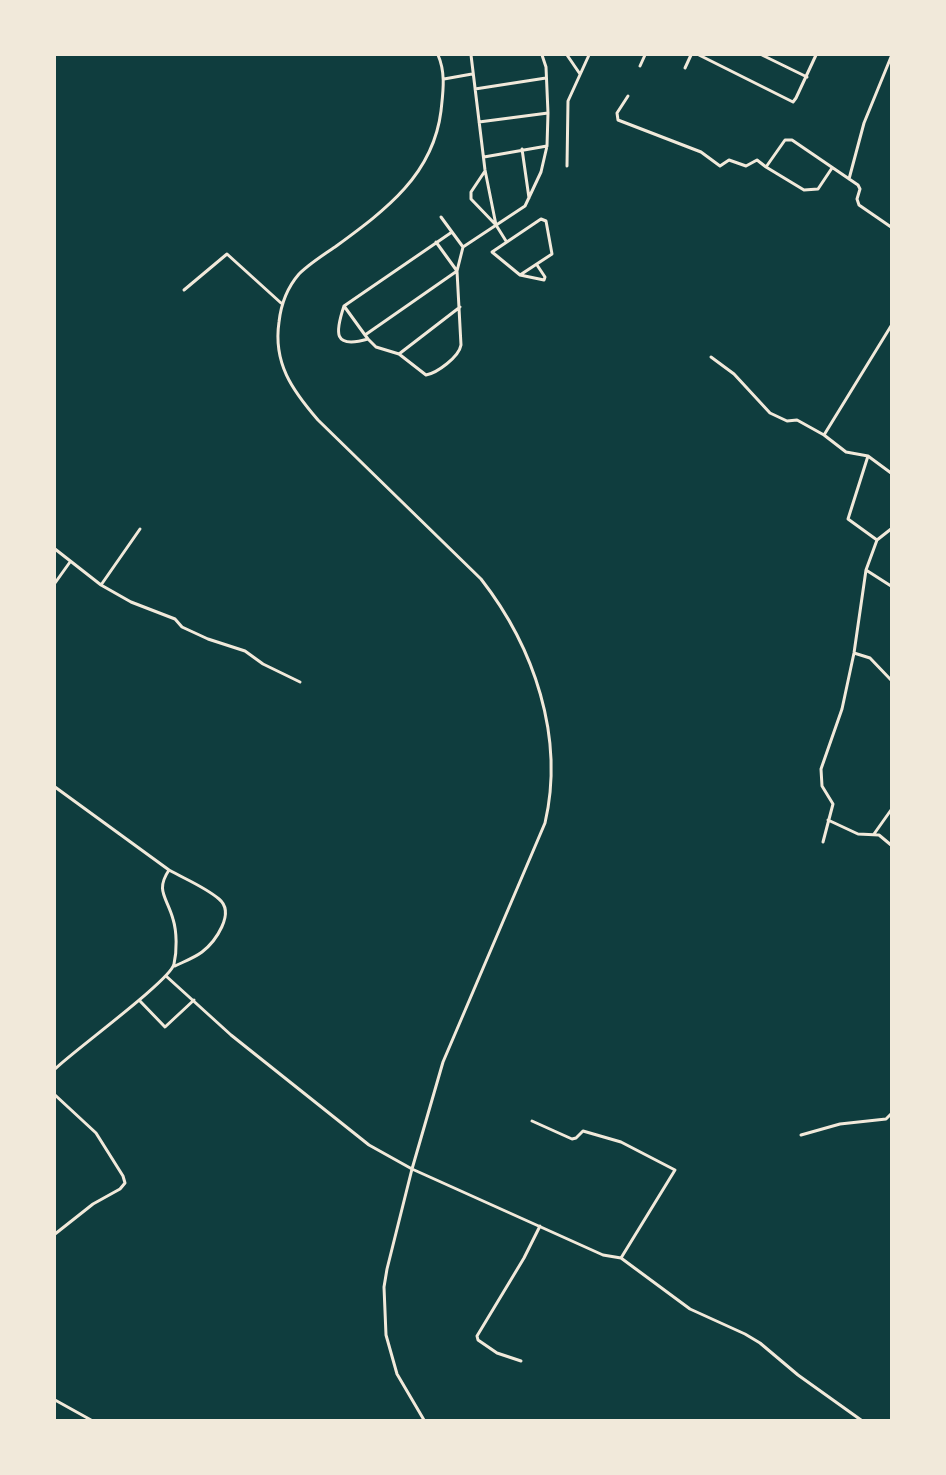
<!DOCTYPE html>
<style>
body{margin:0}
#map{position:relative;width:946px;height:1475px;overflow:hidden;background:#0f3d3e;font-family:Barlow,sans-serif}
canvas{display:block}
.frame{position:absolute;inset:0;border:56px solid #f1e9da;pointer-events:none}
</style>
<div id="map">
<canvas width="946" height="1475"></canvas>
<div class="frame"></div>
</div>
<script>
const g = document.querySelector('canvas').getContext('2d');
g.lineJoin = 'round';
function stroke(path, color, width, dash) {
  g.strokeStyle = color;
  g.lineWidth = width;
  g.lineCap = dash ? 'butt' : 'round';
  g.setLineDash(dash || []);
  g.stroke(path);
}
stroke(new Path2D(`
 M471,55L485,170L496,225
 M567,55L580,74
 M699,55L793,102L796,98L816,55
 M762,55L807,77
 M640,66L645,55
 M685,68L691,55
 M444,79L472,74
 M475,89L546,78
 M628,96L617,113L618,120L701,152L720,166L729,160L746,166L757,160L766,167L785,140H792L858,185L860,189L857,199L859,205L891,227
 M479,122L548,113
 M522,149L529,198
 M484,157L547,146
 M567,166L568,101L589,55
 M766,167L804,190L818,189L832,168
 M485,171L471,192V199L496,225L506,241
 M849,179L864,123L891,57
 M441,217L463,247
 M452,232L344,306C335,333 333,349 368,339L376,347L399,354L426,375C437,373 459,357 461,345L457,271L463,247L525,206L541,172L547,146L548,113L546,67L542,55
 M520,275L552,254L546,221L541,219L492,252L520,275L544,280L545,277L537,265
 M184,290L227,254L281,303
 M344,306L365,335
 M368,339L365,335L457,271L436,242
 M399,354L460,307
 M711,357L734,374L770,413L787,421L797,420L824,435L846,452L868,456L891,473
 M824,435L891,326
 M868,456L848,519L877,540
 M55,549L101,585L131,602L175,619L182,627L208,639L245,651L263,664L300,682
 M866,570L891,586
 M55,583L70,562
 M101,585L140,529
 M854,653L870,658L891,680
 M55,787L169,870C155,891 167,897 173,919C177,932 177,951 174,964C171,980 73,1051 55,1069
 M828,820L858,834L879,835L891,845
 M874,834L891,810
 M823,842L833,804L822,786L821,769L842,709L854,653L866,570L877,540L891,529
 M169,870C185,879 205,887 219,899C236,913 215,942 202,952C194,958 183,962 175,966
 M166,976L231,1035L369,1145L412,1169L603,1255L621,1258L690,1309L745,1334L760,1343L798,1375L861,1420
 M139,1000L165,1027L194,1000
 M55,1095L96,1133L123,1176L125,1183L120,1189L93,1204L55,1234
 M532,1121L572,1139L576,1138L583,1131L621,1142L675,1170L621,1258
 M801,1135L840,1124L886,1119L891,1114
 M521,1361L497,1353L478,1340L477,1336L524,1258L540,1226
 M55,1400L91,1420
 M424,1420L397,1374L386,1335L384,1287L387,1269L412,1169L443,1062L545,823C565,737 534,647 481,579L318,420C292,390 273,363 279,322C281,304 286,289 299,274C309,264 323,255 335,247C384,211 433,176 441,111C443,92 446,73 438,55`), '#f1e9da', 3);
</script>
